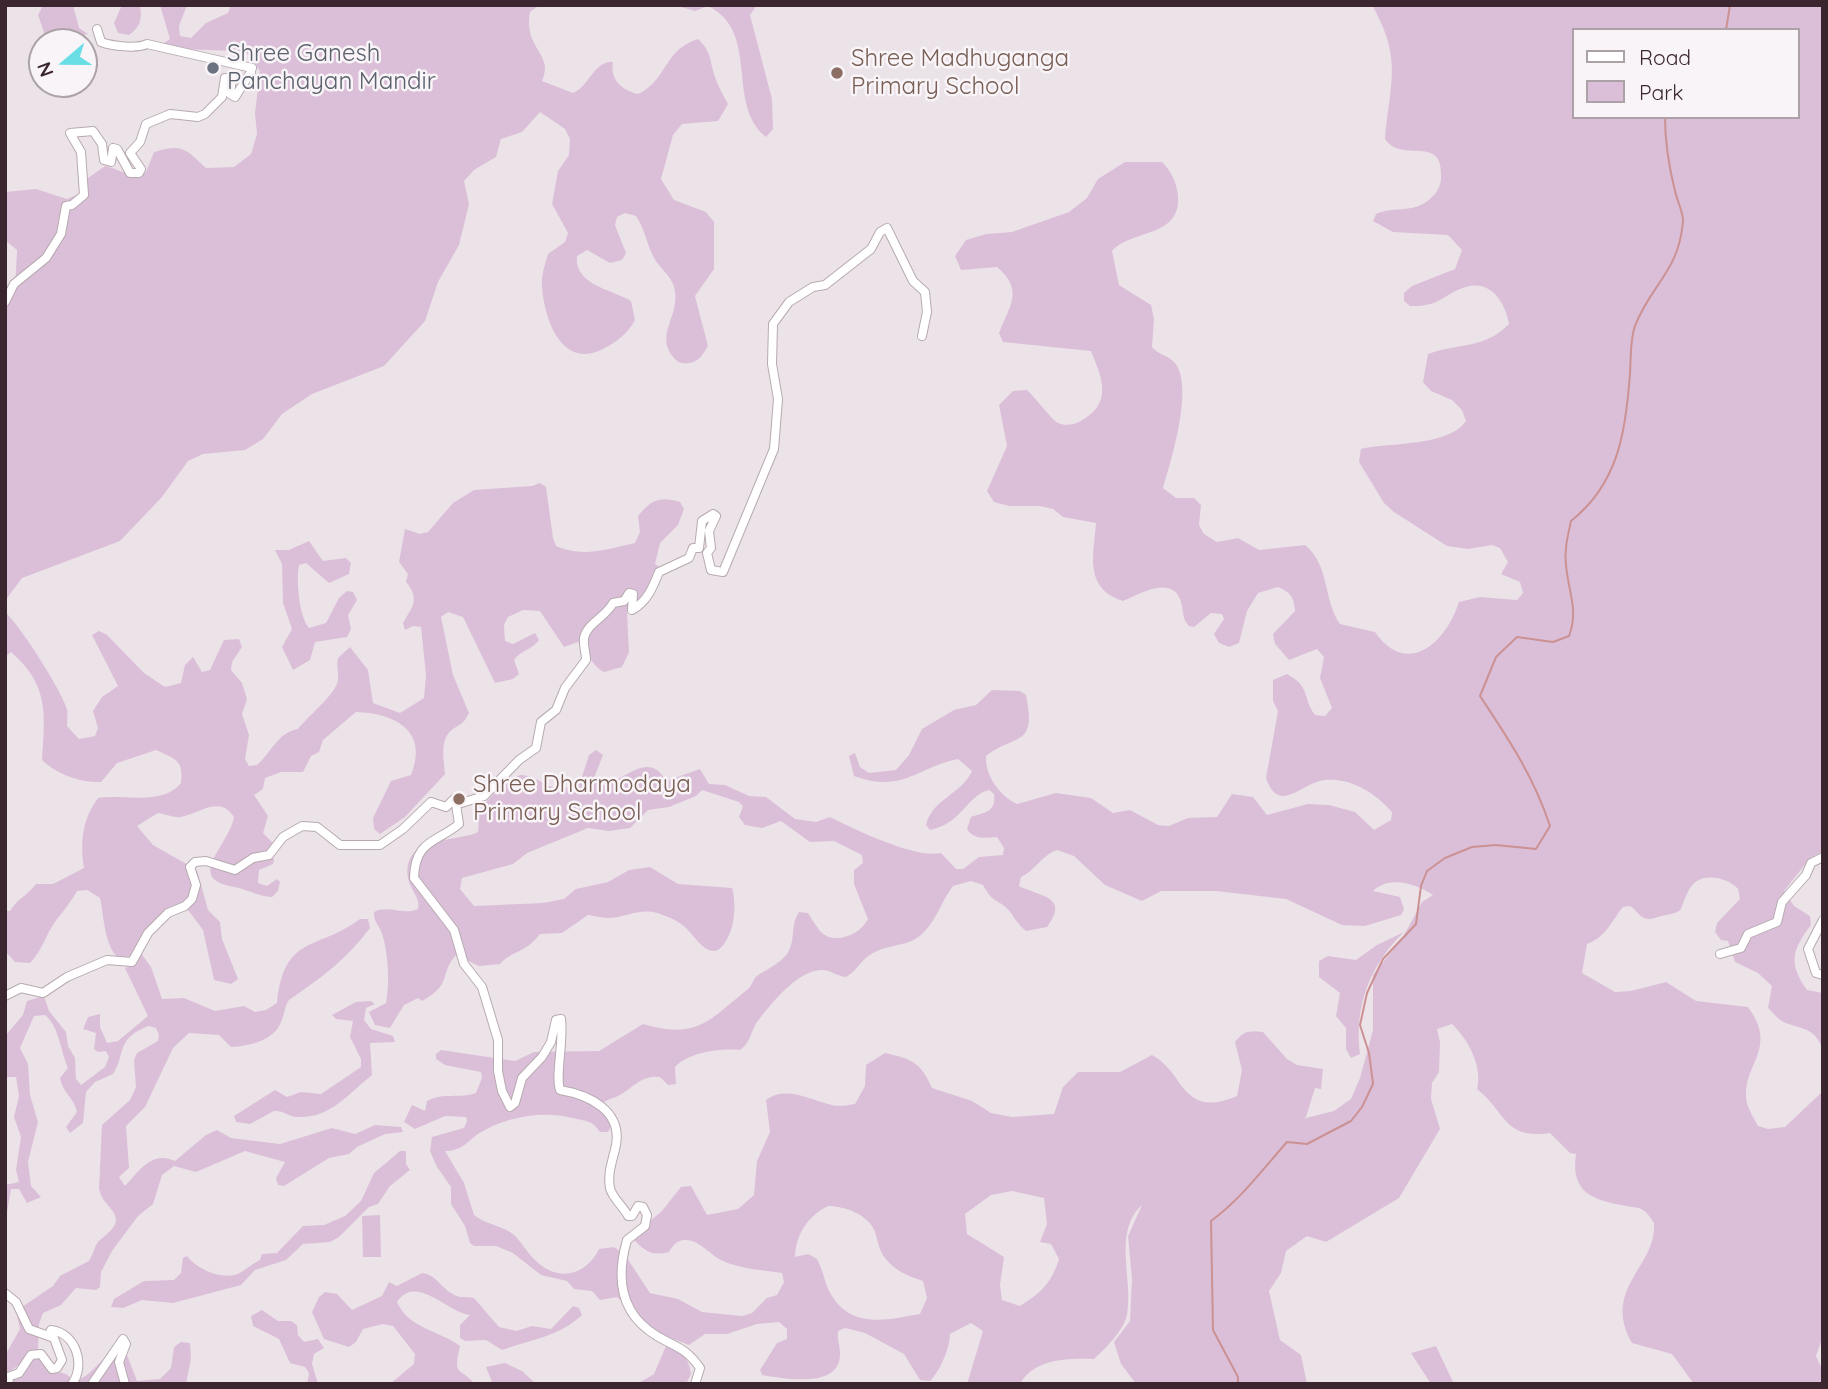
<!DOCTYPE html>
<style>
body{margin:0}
#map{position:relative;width:1828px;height:1389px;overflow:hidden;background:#ece3e9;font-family:Quicksand,sans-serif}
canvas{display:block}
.frame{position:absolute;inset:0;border:7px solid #3b252f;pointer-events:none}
.legend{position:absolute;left:1572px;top:28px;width:228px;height:91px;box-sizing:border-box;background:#f8f4f7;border:2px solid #aca1a7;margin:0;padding:9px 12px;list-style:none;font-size:21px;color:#3b252f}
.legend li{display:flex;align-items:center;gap:14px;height:35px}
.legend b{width:35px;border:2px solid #aca1a7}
.north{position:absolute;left:28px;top:28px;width:70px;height:70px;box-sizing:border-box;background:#f8f4f7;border:2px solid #aca1a7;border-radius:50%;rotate:250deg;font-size:19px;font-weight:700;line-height:28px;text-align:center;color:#3b252f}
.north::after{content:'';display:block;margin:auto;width:24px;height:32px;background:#69dee5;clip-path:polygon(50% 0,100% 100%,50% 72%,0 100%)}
</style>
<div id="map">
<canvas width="1828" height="1389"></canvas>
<div class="frame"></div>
<ul class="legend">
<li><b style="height:9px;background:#fff"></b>Road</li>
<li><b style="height:19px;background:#dbbfd8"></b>Park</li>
</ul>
<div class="north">N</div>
</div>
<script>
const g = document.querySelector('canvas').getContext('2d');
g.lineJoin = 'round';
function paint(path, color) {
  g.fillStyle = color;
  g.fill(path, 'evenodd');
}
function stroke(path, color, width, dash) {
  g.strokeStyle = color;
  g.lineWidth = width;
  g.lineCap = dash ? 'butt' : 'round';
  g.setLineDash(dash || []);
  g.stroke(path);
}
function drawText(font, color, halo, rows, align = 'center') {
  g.font = font + ' Quicksand,sans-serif';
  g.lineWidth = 5;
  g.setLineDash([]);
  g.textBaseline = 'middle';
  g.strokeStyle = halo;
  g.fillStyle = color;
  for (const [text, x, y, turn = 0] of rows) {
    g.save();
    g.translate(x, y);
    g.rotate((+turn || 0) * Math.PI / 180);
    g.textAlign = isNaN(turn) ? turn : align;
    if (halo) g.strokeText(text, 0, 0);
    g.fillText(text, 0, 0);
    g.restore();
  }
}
paint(new Path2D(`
 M43,5H73L79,28L88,34L47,41L38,15Z
 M122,5H140C142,20 141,26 129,35L118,33L114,23Z
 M160,5H187L179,26L180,36L191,38L206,23L228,13L231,5H540L530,12C523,49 555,54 542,81L573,93C590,86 593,61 613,62C610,79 621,90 638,94C668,80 663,50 698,39C711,50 710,62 715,77C718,86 723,95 728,104L718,121L682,124L673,135L661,179L674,200L706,212L714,222V269L695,296L708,346C703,354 699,362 689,363C683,364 678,363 674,358C653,335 682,315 674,287C671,275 658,267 653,256C646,242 645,229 636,216L625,213L617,217L615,225L626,253L622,260L610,263L587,250L577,256C574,285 611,289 631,301L635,320C628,333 617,342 603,349C562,370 544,320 542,286C541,276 545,264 548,254L565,242L568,233L552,204L558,171L569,155L570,139L565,129L540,112L522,132L501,139L496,157L474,170L464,181L469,204L459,245L438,282L425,321L384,366L312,394L282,414L263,439L245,450L203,454L188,461L162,497L120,541L22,578L5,601V311L15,291L17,250L5,240V192L36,189L67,199L86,191L88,178L105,166C118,169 128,176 140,177L146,172L154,152C182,143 186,149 206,168L234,167L251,154L257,134L255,113L260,71L248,54C219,47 191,53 161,45L170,39Z
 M674,5H757L750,15L772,99L773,129L766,137C725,104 761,32 708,6L695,11Z
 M1372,5H1823V851L1811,857L1784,891L1794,906L1810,916L1811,925C1792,950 1788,963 1807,990L1823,993V1049C1814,1028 1805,1030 1786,1023C1779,1021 1774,1013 1768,1008L1772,986L1758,973L1735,962L1728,941L1721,940L1715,932L1717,923L1740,899L1738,889C1728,877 1700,871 1690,888C1676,914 1689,910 1658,917C1653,919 1647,920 1642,917C1638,914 1635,909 1630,906L1623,907C1611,922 1606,937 1587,944L1582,973L1615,992L1631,991L1666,982L1696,1001L1748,1007C1781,1051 1737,1067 1748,1106C1750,1112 1754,1119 1758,1126L1768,1129L1785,1127L1823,1091V1336L1816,1356L1823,1371V1384H1694L1672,1354L1632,1343C1601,1288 1657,1267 1654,1223C1651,1219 1647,1212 1643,1210C1639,1207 1631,1207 1626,1206C1593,1200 1570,1193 1576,1154L1570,1153L1550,1133C1504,1140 1506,1112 1477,1089C1483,1067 1468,1039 1452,1024L1437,1029L1440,1042L1439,1072L1432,1083L1431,1099L1440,1129L1399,1198L1326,1242L1307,1236L1286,1251L1281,1273L1269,1291L1280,1340L1301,1355L1307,1384H1136L1121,1364L1114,1342L1130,1321L1132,1279L1128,1236L1142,1205C1112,1232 1134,1280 1127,1315C1124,1330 1105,1349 1094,1359C1070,1358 1034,1358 1020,1384H967L983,1331L971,1323L950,1334C950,1348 940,1371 930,1381L920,1380L904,1354L865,1333L845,1328L838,1331C837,1339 840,1346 840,1353C841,1389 786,1379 762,1375L760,1370L777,1343L787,1339V1329L779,1322L757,1324L727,1334H705L689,1345L657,1333L617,1297L600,1300L592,1291L574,1289L567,1281L541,1275L513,1253L496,1246H474L470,1243L465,1226L451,1204V1187L437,1167L430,1151L432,1137L464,1128L467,1121L466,1117L445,1116L415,1129L404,1122L412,1105L425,1111L427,1101C444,1092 458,1099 476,1093L482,1078L481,1072L445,1065L436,1059V1054L441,1050L515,1061L534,1052L599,1051L643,1024C698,1040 709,1020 748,989C753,985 752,980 757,976C768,968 785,962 790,948C795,936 791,923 799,912L808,913C812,919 817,928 822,933C836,945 861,934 868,919L854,884V870L863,863L862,855L834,841L810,842L781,821L762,828L745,825L739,817L743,806L739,802L702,790L696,796L669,807L648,810L630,828L609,831L588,828L527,853L513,864L462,878L460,889L474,906L543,903L564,899L576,889L608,882L629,870L650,867L678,884L732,888C736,901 735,923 729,935C714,969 698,940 686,928C679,921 667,916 657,913C639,908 627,917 610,918C603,918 595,916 588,915L562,933L540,934C526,953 511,951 500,964L479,966L456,955C439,974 453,984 422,1001L418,998L404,1005L390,1028L375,1025L369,1012L386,1003C390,985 388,954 383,937C381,926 373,923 374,912C388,904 403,916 418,909C421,898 410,890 408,878C402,834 456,843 478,832C479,826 478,815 480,810C484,802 513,774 522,775C546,778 548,797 580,783L589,755L596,750L603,755L594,778L602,786C624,781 649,749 666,781L700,769L709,784L725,785L749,796L766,797L795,819L816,822L830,817C854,829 915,859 941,853L956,869H963L979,857L1003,855L1004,848L997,837C985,838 974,840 967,829L971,817C986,812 996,812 994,794L989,790C967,795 963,823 930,830L926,825C932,799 962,794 972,771L958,759C917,767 903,794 854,776L849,756L855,753L860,767L869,773L896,770L909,755L922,729L954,710L976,705L992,690L1020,691L1026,695C1037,748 1016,733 986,756C985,776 1000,796 1017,804L1056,793L1091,798L1113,813L1130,810L1158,825L1169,826L1188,818L1217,817L1232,794L1253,797L1267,815L1308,804L1329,805L1355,812L1374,830L1391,820L1392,812C1376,793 1350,777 1325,780C1302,782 1279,816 1266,778L1278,711L1273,701V680L1287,674C1311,687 1302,697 1315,715L1325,716L1332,708L1320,678L1324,657L1317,649L1289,660L1275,644L1273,634L1295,611C1294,597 1290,592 1278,587L1258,593L1247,611L1239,643L1229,647L1219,643L1214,634L1224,619L1222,614L1211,613L1194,627L1189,626C1181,618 1184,609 1180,599C1170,575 1138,595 1123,601C1083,588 1094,554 1096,523L1063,517L1053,509L1040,506H1009L994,502L987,491L1007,446L999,405L1013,391L1027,390C1035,397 1050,418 1058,423C1064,426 1073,425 1079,422C1113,404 1103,380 1091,351L1003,342L999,333C1010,305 1024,290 997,267L961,270L955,256L966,240L986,234L1012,232L1069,212L1087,198L1098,179L1125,162H1162C1171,171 1177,183 1178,196C1181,238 1132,229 1112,251L1119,285L1151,305L1154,319L1152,347C1159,355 1167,355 1174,362C1195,384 1171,461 1163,488L1176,498H1194L1201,505L1199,525L1204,534L1217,542L1238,538L1259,550L1305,545C1330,565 1323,600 1340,624L1375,632C1407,678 1446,643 1459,602L1480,597L1517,600L1523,593L1520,582L1501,574L1508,562L1500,548L1492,545L1468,549L1447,546L1394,512L1384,503L1359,462L1361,449C1389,442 1448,447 1466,421L1462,410L1452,400L1431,391L1423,382L1428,354C1461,342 1483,350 1509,324C1506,304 1491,279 1466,287C1442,294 1442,307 1410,306L1404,301V293L1412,286L1455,269L1462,250L1448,235L1393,232L1373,221L1376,214C1390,207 1408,212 1423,204C1433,198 1440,190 1441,179C1444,132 1402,165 1385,139C1390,82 1403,60 1372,5ZM1574,30H1798V117H1574ZM1057,850L1074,856L1105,885L1142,901L1161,891H1216L1286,899L1342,925L1365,926L1401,915L1404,909L1400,897L1373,891C1390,875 1416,884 1433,895L1422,902L1403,937L1373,975V1030L1360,1078L1351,1099L1334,1111L1302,1119L1306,1117L1315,1088L1321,1089L1323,1069L1297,1065L1287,1059L1263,1032C1250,1030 1243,1031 1235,1042L1242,1070L1237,1096C1181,1120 1185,1072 1152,1055L1120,1072H1078L1063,1087L1054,1114L1012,1117L991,1113L972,1101L932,1088C921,1062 911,1059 885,1053L866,1065L865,1086L855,1104C848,1105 839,1107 832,1105C810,1100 786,1085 766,1100L770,1132L757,1161L754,1195L738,1209L707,1215L691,1186L681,1187L662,1211L631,1237C644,1250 650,1257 669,1252C673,1245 677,1240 685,1240C699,1239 711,1256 723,1261C740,1269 763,1270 782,1273L784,1282L777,1295L767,1298L752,1313L742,1316L702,1312L678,1299L650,1293L625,1255L614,1247L599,1249C586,1276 558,1282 536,1261C527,1253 522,1242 514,1235C502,1225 486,1225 474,1215L464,1183L445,1151C461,1151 466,1143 478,1134C505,1117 542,1110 572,1118C585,1121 592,1120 600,1132H608L612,1125L601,1105C606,1099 613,1099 620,1095C635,1086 642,1075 660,1077L668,1085L676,1084L675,1067C689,1052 721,1048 740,1050C751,1042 750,1033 757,1022C771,1004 796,972 820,970C830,969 836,976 846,977C857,971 860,961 870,955C887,943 910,948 924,932C937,919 942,900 953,886L971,881L983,885C991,899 991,897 1003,905C1012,911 1016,924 1026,931L1047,927C1071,896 1038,896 1019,886L1021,877C1036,870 1041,856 1057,850ZM1012,1191L1044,1198L1047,1224L1040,1242L1051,1244L1059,1259C1052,1282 1041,1293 1020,1306L1002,1300L1000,1285L1004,1257L967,1234L965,1214L991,1195ZM828,1206C845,1206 869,1215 875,1232C878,1241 879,1251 885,1258C895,1271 908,1276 923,1281L927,1298L920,1314C891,1319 855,1329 834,1299C825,1288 824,1271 817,1259L808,1254L795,1257C796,1234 808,1216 828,1206Z
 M540,483L546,487L553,538L556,546C584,558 607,549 635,543L640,532L638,516C651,500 660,496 680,502L684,509L678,525L660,543L655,564L661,568L645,595L627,612L629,652L622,667L604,672C590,665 590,652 578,642L564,647L540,611L523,610L508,617L504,625L505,641L513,644L535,633L539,640C532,650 521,650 514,660L519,674L513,679L495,683L463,617L448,612L441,617L453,675L469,713C464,723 462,723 453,729C439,739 444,759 445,774L405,817L380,834L374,829L373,818L391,781L411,775C429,732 396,713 356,712L323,740L319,752L311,756L303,772H281L265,778L263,789L254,795L268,816L263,833L272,842L271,852L274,860L273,864L259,870L258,883L267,886L277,879L280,882L278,891L272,897C258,896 248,890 235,887C183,879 229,846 234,817C220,795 200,813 181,817C174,818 166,814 158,813L137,826L153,845L197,870L208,910L220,922L222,939L238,979L231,984L214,980L203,930L182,902L165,910L132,955L120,959C104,948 104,915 100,898L87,890L77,891C71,902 65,909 57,919C46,933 43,950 30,963L15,962L7,953L5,911H10C17,899 28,895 36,884H53L84,868C80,842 82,820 98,798C122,794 163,806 181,783C184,760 175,759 156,750L117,763L101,782C81,783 56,774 42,760C45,713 49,685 11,652L5,657V612C20,625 62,691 67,709C68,714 67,721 67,726L79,739L95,736L98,728L93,711L102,697L118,686L92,635L99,631L107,635L144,673L165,687L181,683L185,665L193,657L202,672L210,670L224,640L239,639L242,647L232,662L231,670L242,683L247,699L242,714L249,735L245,759L249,766L257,765C271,753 278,732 298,729C307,717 337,693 338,680C339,673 336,666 338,658L350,647L368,670L373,703L400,713L424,698L426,675L421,627L413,626L405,630L403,623C413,606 420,599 406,582L408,574L399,562L405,529L420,534L428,532L453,503L474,490L532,486Z
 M309,541L323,561L346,558L351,563L349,574L329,583L306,563L299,565C296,580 299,616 309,628L326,623L339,598L347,591L353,592L357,600L348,615L351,629L347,637L315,642L310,660L293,670L282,647L292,629L283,603L282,564L275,550H289Z
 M360,919H368L370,928C348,958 320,979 289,1000C284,1007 285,1014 281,1022C274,1041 249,1046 231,1047L219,1035L189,1033L173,1048L145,1107L126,1126L129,1168L119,1177L125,1186C139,1171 152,1150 175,1161L206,1135L217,1130L231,1138L280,1144L332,1128L355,1134L375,1125L401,1127L403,1132L385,1134L357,1147L349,1154L329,1158L284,1186L278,1185L276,1178L285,1162L245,1151L196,1172L174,1166L162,1175L153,1204L138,1216L112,1251L101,1272L100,1287L96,1290L76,1288L61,1305L43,1313L39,1324L38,1350C24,1354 20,1370 5,1372L7,1352L20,1329L16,1311L53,1286L60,1276L89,1261C92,1256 94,1250 96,1245C102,1235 122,1228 114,1213C108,1204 102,1201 99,1189L102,1125L130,1100L136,1087L134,1060L137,1053L158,1041L159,1035L156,1028L149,1026C115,1038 126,1055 113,1074L95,1082L86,1092L83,1123L70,1133L66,1127L77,1112C75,1099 62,1092 60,1078L68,1068C60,1050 60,1028 45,1015L34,1016L20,1048L28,1064L30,1095L38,1122L28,1162L31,1186L41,1197L27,1203L19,1189H11L5,1224V1185L19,1182L16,1170L21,1137L14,1117L19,1096L16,1077H5V1036L23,1015L27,1001L44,996L49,1011L66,1032L68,1046L75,1058L76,1079L81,1085L105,1067L109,1057L106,1051L98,1052L94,1049L96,1033L83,1029L88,1017L100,1014V1027L107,1043L118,1041L148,1016L125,968L134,965L140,952L151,967L162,999L184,998L215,1011L244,1006L255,1012L266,1010L277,1003C284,934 317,951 360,919Z
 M1404,932C1370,965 1354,1006 1360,1054L1351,1058L1346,1049V1028L1336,1016L1340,993L1319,977V961L1328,956L1356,960L1377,945Z
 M371,1001L375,1004L366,1008L364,1020L371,1029L393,1036L395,1042L370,1043L372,1075C347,1095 330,1119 296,1117C288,1116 283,1110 274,1111L250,1124L236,1122L234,1116L275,1090L287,1097L301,1092L321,1094L361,1067V1059L350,1037L353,1021L336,1019L332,1015L356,1002Z
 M400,1151H406V1164L410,1170L390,1186L378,1204L369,1207L339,1237L330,1242L303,1244L286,1260L255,1270L241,1285L173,1303L142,1300L123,1308L111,1307L114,1299L144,1281L174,1280L181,1273L183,1258L187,1256C196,1268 217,1278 234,1275C243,1273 251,1264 260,1260L262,1254L277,1253L303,1226L324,1225L345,1216L361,1201L374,1173Z
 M380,1215L381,1257H363L362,1216Z
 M422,1273C436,1275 439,1285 451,1293C459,1299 464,1296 474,1298L499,1327L516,1331L532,1326L551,1329L573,1306L579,1308L582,1315C560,1336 530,1340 502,1350L486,1340L465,1341L460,1338V1325L470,1315C448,1313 416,1273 397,1302C408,1328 440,1331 460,1346C453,1377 459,1366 475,1384H390L414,1364L415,1354L393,1326L383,1324L363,1329L356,1342L349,1347L324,1339L312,1312L319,1297L325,1292L337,1294L352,1310L382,1296L389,1282L397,1286Z
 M262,1310L278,1321H291L297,1325L298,1335L304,1342L318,1339L324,1348L314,1354L312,1364L318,1384H307L309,1373L305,1367L290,1363L279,1339L253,1326L251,1316Z
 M181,1342L190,1343L191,1358L186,1384H15L13,1381L32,1358L40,1357L46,1369L66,1374L74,1380C96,1378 101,1346 127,1355L137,1381L160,1379L171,1368L174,1347Z
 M666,1346C681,1349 689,1358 691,1374L687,1382L637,1384L654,1374Z
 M1436,1346L1454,1384H1431L1411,1353Z
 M505,1363L522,1371L536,1384L492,1382L486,1367Z`), '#dbbfd8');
stroke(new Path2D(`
 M1726,30L1730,5
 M1238,1384V1377L1213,1330L1211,1221C1241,1199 1263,1169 1287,1142L1307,1144L1351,1121L1362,1107L1373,1084L1369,1053L1360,1025L1367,993L1383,959L1416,924L1421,886L1427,871L1445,858L1472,847L1496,845L1536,849L1550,826C1533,775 1509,740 1480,696L1496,657L1517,637L1553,642L1569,636C1579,610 1568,591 1566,565C1564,550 1568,535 1571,521C1619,483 1626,430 1630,373C1631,359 1630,340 1635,326C1651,284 1679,272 1683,221C1683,211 1677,201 1675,191C1669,167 1665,142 1665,117`), '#cb9193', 2);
const minor = new Path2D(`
 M97,29L101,42C112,46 137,49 147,44L252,68
 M5,302L14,284L46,258L61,234L66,206L72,205L84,195L81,152L70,133L93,131L102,144L104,160L111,162L113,148L117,149L130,173H139L141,169L130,153L140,142L146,124L170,114L198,117L205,114L222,97L225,78H232L230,94L235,97L251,72
 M458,804L484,796L519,760L536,748L541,722L556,710L565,688L586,660C586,653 583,645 584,638C587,623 606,617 613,603L624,601L629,593L633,594L632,610C647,602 653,587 659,572L689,558L693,548H699L702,521L713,514L716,516L709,531L711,548L707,553L711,570L723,572L774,449L778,399L772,364L773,324L789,302L813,287L825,285L871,249L880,232L887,228L913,281L925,292L927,312L922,336
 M1823,920L1808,949L1816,973L1823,975
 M1720,954L1741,948L1748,934L1777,922L1782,902L1806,875L1811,863L1823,857
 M5,996L21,988L43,993L67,977L107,960L132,962L148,933L168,913L185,906L192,899L196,885L190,867L195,862L206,861L235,870L253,858L269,855L283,837L302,826L317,827L340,845H380L403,829L431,802L446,807L455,798L459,824C436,843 415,840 414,878L454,930L464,964L482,987L498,1040V1071L502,1091L510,1107L515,1103L522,1078L542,1057L551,1042L556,1020L561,1019C564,1041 555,1076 560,1090C590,1095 622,1111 616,1145C613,1160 607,1173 610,1188C612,1198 624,1207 628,1216H632L638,1206L643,1207L647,1215L645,1226L627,1240C616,1278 620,1314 657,1336C677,1348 685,1347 700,1368L695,1384
 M5,1293L16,1302L29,1329L54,1338L62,1360L57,1368L52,1369L41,1354L31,1355L19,1373L8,1377L9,1384
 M49,1334L51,1330C76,1333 86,1365 72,1384
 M92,1384L123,1339L126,1344L119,1362L125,1384`);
stroke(minor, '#b7aab1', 10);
stroke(minor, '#fff', 8);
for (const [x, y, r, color] of [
 [213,68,7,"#6b7280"],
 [837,73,7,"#8d6e63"],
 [459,799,7,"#8d6e63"]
]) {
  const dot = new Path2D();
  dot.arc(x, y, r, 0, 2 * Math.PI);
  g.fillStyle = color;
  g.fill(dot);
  stroke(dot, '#f8f4f7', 2.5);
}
drawText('24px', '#5b616d', '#f8f4f7', [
 ["Shree Ganesh",227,54],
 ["Panchayan Mandir",227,82]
], 'left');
drawText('24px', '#785e54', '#f8f4f7', [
 ["Shree Madhuganga",851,59],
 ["Primary School",851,87],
 ["Shree Dharmodaya",473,785],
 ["Primary School",473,813]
], 'left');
</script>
